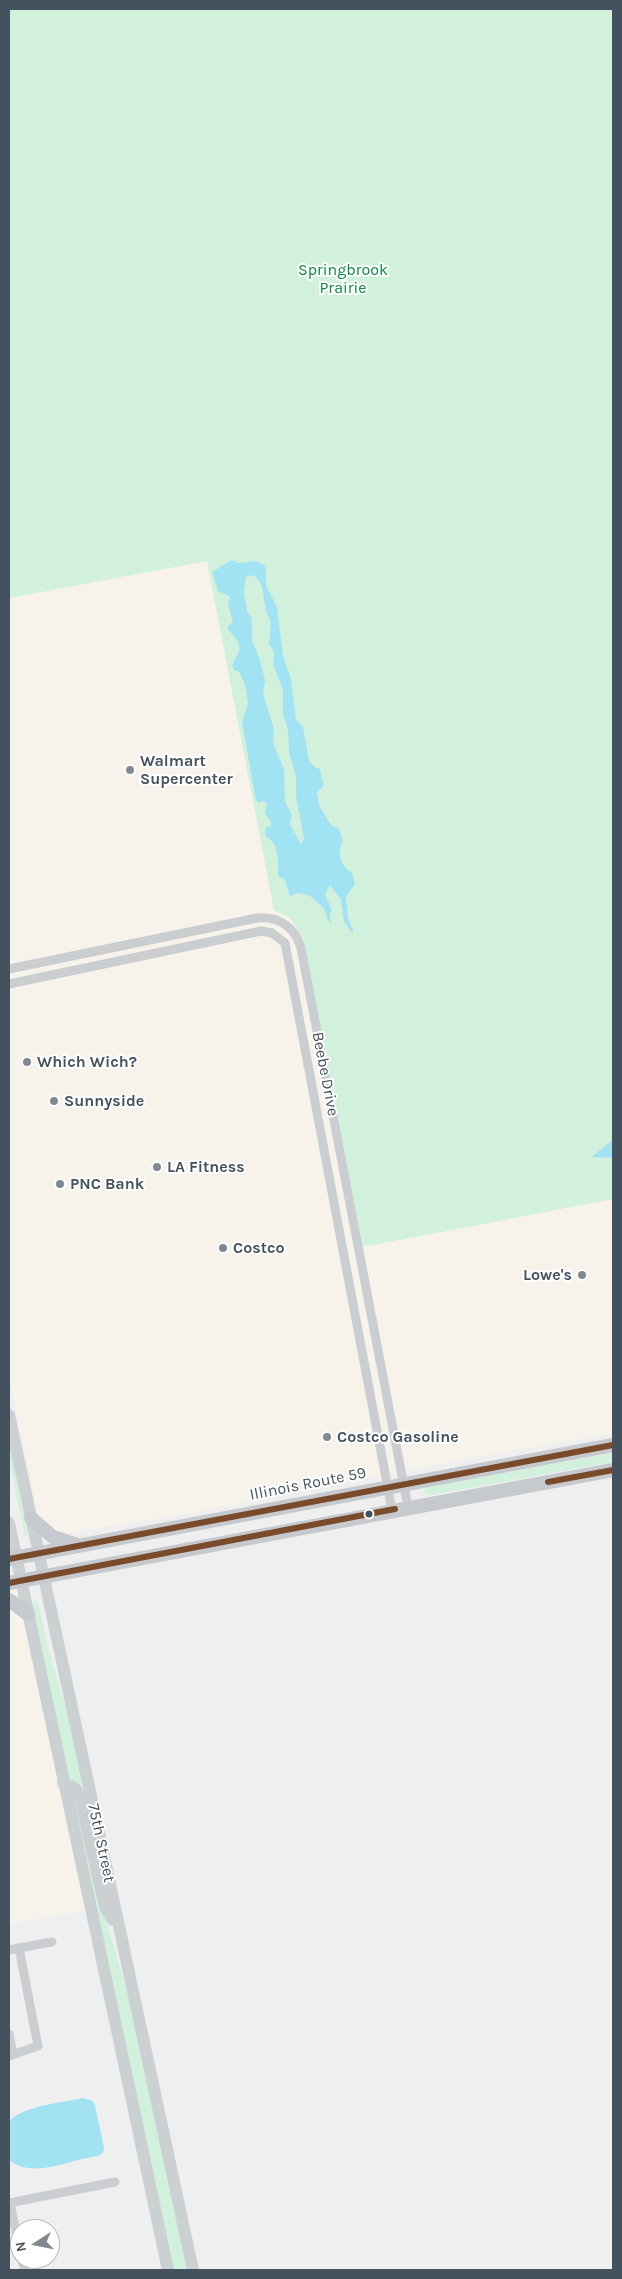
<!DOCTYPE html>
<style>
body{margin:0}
#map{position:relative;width:622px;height:2279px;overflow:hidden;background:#f0efef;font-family:Karla,sans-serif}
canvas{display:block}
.frame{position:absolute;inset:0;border:10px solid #44525e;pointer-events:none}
.north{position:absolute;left:10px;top:2219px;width:50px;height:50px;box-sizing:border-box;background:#fff;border:1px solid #b4babf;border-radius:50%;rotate:259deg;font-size:14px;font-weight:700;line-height:20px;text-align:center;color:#44525e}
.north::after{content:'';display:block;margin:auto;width:18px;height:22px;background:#808991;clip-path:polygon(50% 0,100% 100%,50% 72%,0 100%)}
</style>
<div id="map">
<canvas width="622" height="2279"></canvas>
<div class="frame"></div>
<div class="north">N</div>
</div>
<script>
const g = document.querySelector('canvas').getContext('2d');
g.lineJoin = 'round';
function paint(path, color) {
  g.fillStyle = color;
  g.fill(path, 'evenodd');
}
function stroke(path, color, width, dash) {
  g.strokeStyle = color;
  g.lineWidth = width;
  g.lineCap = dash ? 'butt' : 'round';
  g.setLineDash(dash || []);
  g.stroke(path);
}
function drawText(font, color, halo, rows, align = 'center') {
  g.font = font + ' Karla,sans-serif';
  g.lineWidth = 4;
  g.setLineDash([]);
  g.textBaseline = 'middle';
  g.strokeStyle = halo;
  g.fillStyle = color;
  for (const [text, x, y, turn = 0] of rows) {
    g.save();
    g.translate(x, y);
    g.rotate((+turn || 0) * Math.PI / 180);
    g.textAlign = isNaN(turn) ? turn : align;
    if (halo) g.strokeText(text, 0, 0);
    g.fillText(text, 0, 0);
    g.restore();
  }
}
paint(new Path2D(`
 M207,561L274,910L291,919L303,938L363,1247L613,1199V1433L407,1470L192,1513L87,1530L58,1532L40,1520L37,1511L9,1375V598Z
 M17,1589L85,1910L9,1924V1591Z`), '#f8f3ea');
paint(new Path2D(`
 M9,9H613V1199L363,1247L303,938L291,919L274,910L207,561L9,598Z
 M9,1442L27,1531V1536H25L9,1458Z
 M613,1453V1462L431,1495L424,1493L426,1487Z
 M38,1601L48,1648L69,1720L88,1808L68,1780L32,1602Z
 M71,1793H75L108,1926L131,2006L188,2270H173Z`), '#d1f1dd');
paint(new Path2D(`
 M232,560L239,563L255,561L264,565L266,569V585L277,607L283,656L291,679L296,719L303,727L309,761L316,768H319L324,785L317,792L319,805L331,825L339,829L343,841C336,850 341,869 352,872L355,884L346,897L348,918L353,930L352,933L344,921L341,900L330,885L325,895L332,909L330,915L331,924L327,918L324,908L310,896L298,893L290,896L285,880L278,876C278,863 280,843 266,837L265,829L271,825V821L265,814L267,804L264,801L258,803L255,796L242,722L248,703L245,684L239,672L234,670L232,666L240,649L237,640L228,629V626L233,622L228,605L230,597L218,591L212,572ZM254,575C269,588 260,607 271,621L269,644L274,652L273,664L283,690V714L288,730L289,753L296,776V796L304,839L301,844L290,824L292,815L285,801L284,769L273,743L274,729L263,694L265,680L259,657L252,641V619L247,611L244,592L246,577Z
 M613,1140V1158L591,1157Z
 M83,2098L93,2101L95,2106L104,2147L103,2153L98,2156C70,2159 35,2180 9,2160V2121C26,2105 61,2103 83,2098Z`), '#a2e3f3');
stroke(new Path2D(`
 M9,969L257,918C279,916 295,927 301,948L408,1507
 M9,984L261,931L272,933L285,943L392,1510
 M9,1950L19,1948
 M9,2034L13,2054
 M9,2056L38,2046L19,1948L52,1942
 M9,2203L115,2182
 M10,2203L20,2251
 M22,2259L24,2270`), '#cbced0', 9);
stroke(new Path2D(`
 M9,1415L193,2270
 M9,1523L168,2270
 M63,1783L75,1788L79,1794L105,1907L113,1920`), '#cbd0d3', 12);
stroke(new Path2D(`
 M31,1518L53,1537L77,1545
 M9,1559L613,1445
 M9,1583L613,1470
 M9,1600L28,1614`), '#c6cace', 14);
stroke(new Path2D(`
 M548,1482L613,1470
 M9,1559L613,1445
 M9,1583L395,1509`), '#7a4b2a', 6);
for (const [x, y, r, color] of [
 [130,770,5,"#808991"],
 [27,1062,5,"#808991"],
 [54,1101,5,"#808991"],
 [157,1167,5,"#808991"],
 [60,1184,5,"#808991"],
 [223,1248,5,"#808991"],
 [582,1275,5,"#808991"],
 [327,1437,5,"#808991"],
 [369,1514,4.5,"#44525e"]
]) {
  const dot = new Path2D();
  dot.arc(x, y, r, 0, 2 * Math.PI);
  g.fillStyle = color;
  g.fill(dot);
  stroke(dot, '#fff', 2);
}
drawText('16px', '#0d8748', '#fff', [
 ["Springbrook",343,270],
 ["Prairie",343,288]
]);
drawText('bold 16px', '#44525e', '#fff', [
 ["Walmart",140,761],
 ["Supercenter",140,779],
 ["Which Wich?",37,1062],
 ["Sunnyside",64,1101],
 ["LA Fitness",167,1167],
 ["PNC Bank",70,1184],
 ["Costco",233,1248],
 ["Lowe's",572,1275,"right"],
 ["Costco Gasoline",337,1437]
], 'left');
drawText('16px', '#44525e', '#fff', [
 ["Beebe Drive",325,1074,79],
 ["Illinois Route 59",308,1484,-11],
 ["75th Street",101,1843,78]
]);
</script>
